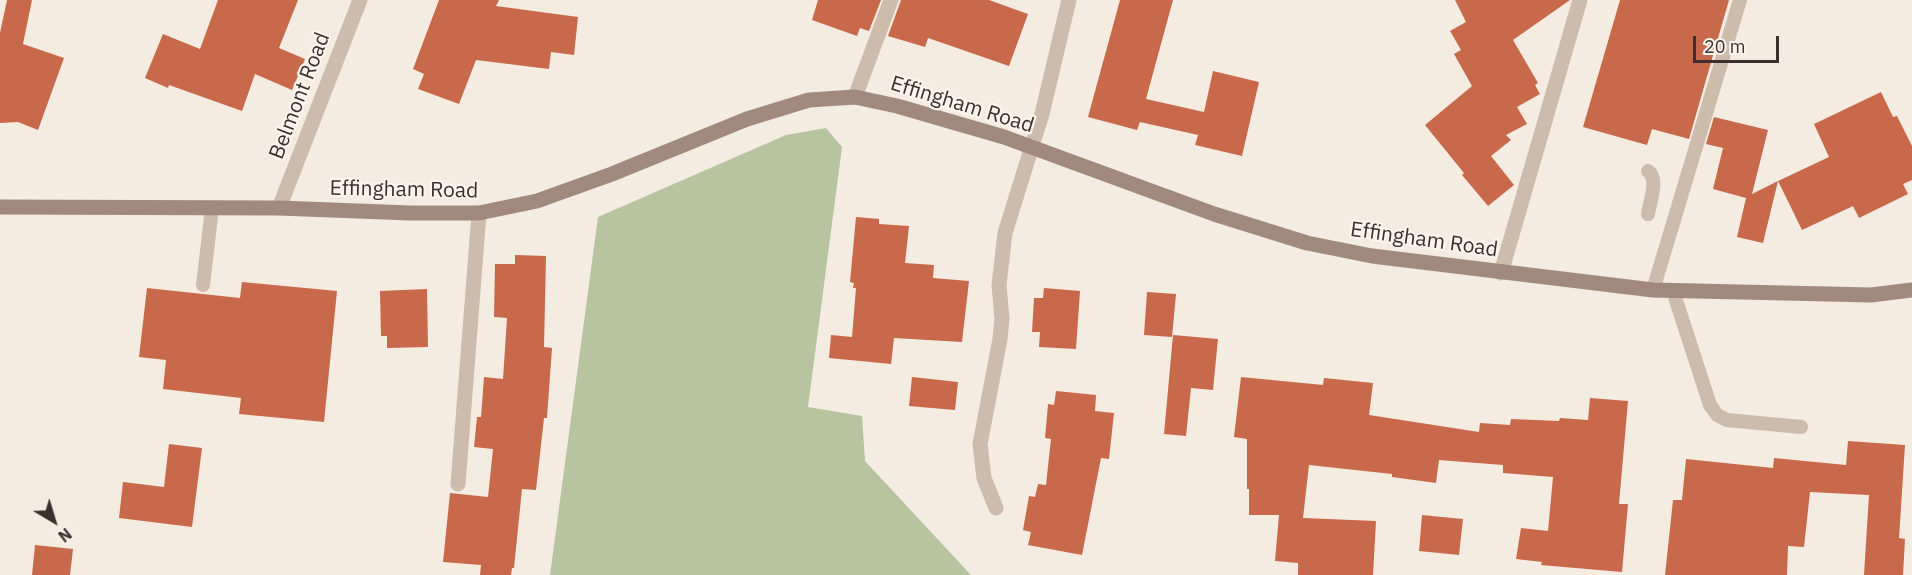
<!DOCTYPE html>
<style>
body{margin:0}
#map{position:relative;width:1912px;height:575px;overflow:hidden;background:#f4ebe1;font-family:"IBM Plex Sans",sans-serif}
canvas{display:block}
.north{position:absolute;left:24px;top:491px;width:60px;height:60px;-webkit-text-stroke:4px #fbf5ee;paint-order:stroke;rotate:142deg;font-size:16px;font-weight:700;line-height:24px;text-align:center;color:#3b302b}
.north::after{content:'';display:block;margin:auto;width:21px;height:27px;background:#3b302b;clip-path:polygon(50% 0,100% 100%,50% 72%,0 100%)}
.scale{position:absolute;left:1693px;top:36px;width:86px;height:27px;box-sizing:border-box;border:3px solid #3b302b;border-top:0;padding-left:8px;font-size:18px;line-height:21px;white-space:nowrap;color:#3b302b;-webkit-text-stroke:4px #fbf5ee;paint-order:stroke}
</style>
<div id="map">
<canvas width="1912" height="575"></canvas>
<div class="north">N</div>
<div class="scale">20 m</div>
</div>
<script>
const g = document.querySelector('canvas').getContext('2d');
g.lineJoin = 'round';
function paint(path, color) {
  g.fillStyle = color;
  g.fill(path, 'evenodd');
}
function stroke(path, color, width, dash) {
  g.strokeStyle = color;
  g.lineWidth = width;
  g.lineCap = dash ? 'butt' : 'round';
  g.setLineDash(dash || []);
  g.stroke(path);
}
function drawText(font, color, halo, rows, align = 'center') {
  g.font = font + ' "IBM Plex Sans",sans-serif';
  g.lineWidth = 4.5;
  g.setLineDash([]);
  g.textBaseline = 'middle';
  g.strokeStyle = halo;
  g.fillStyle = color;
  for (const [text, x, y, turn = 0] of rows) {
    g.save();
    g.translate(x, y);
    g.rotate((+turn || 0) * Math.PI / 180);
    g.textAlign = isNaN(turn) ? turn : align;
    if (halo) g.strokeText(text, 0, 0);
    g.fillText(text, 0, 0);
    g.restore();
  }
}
paint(new Path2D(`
 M826,128L842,147L808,407L862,416L865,461L971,575H550L598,217L786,135Z`), '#b8c4a0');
paint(new Path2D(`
 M7,0H32L23,44L64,58L38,130L18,122L0,123V33Z
 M218,0H298L279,48L305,59L292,90L255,74L242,111L169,85L168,88L145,78L163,34L200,49Z
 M439,0H499L496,6L578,17L574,55L551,52L549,69L476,60L459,104L418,89L424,74L413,69Z
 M818,0H881L869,31L860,28L857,36L812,20Z
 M901,0H989L1028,14L1009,66L928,38L925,47L888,36Z
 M1120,0H1173L1146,99L1204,112L1213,71L1259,82L1242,156L1195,145L1198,135L1140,122L1137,130L1088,117Z
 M1455,0H1570L1513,40L1538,83L1535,85L1540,94L1517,107L1527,124L1506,135L1511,140L1491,156L1514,185L1488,206L1462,175L1464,173L1425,125L1472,86L1454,54L1461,50L1450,31L1466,22Z
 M1620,0H1729L1689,139L1652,129L1647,145L1583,127Z
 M1881,92L1893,117L1897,116L1912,146V180L1903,184L1908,194L1859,218L1853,206L1802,230L1778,181L1829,157L1814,124Z
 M1714,117L1768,130L1752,194L1778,181L1763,243L1737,237L1746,198L1713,189L1723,148L1706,144Z
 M856,217L879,219V224L909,226L905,263L934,265L933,278L969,281L962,342L894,338L891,364L829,358L831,335L852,337L856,288H853L854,283L850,282Z
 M515,255L546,256L544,347L552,348L547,418H544L536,490L522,489L514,568H512L511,575H480L481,565L443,562L450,493L488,497L493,449L474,447L477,417H481L484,377L503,379L507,318L494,317L495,264H515Z
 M242,282L337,291L324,422L239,414L241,398L163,389L166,360L139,357L147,288L240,298Z
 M1044,288L1080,291L1076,349L1039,347L1040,332H1032L1034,298H1043Z
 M427,289L428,347L387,348V336H381L380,291Z
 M1147,292L1176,294L1172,337L1144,335Z
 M1173,335L1218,339L1213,390L1191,388L1186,436L1164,434Z
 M912,377L958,382L955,410L909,406Z
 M1241,377L1323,385L1324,378L1373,383L1369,415L1479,432L1480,423L1510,425L1511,419L1559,421L1560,418L1588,420L1590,398L1628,401L1619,504H1628L1622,572L1541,565L1542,562L1516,559L1521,528L1548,531L1553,477L1503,473V465L1439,460L1436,483L1392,477V474L1309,465L1303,518L1376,521L1373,575H1298V563L1275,561L1279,515H1249V489H1247V439L1234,437Z
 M1056,391L1096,395L1095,411L1114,413L1109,459L1101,458L1082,555L1028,545L1031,532L1023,530L1029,496L1035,497L1038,484L1046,485L1051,439L1045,438L1048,404L1054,405Z
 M1848,441L1905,445L1899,538L1905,539L1903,575H1864L1869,495L1810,492L1804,547L1788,546L1787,575H1665L1673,500H1682L1686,459L1773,468L1774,458L1846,465Z
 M169,444L202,448L192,527L119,518L123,482L164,487Z
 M1422,515L1463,519L1459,555L1419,551Z
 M35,545L73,549L70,575H32Z`), '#c8694b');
stroke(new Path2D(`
 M1648,171C1659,179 1650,201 1648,214
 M203,285L212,208
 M1653,290L1740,0
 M1673,291L1710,405L1717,415L1727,420L1801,427`), '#cdbbac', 14);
stroke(new Path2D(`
 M855,97L891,0
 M279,208L360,0
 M1501,273L1580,0
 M458,484L479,213
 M996,508L984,478L980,444L1000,339L1002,319L999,285L1005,233L1042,114L1069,0`), '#cdbbac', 15);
stroke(new Path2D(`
 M0,207L279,208L410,213H479L537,201L612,174L747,119L809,100L855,97L897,106L1004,137L1214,214L1307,243L1372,256L1653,290L1871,295L1912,290`), '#a18a7d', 15);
drawText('21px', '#3b302b', '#fbf5ee', [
 ["Belmont Road",300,96,-69],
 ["Effingham Road",962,105,17],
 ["Effingham Road",404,190,1],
 ["Effingham Road",1424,240,8]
]);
</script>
